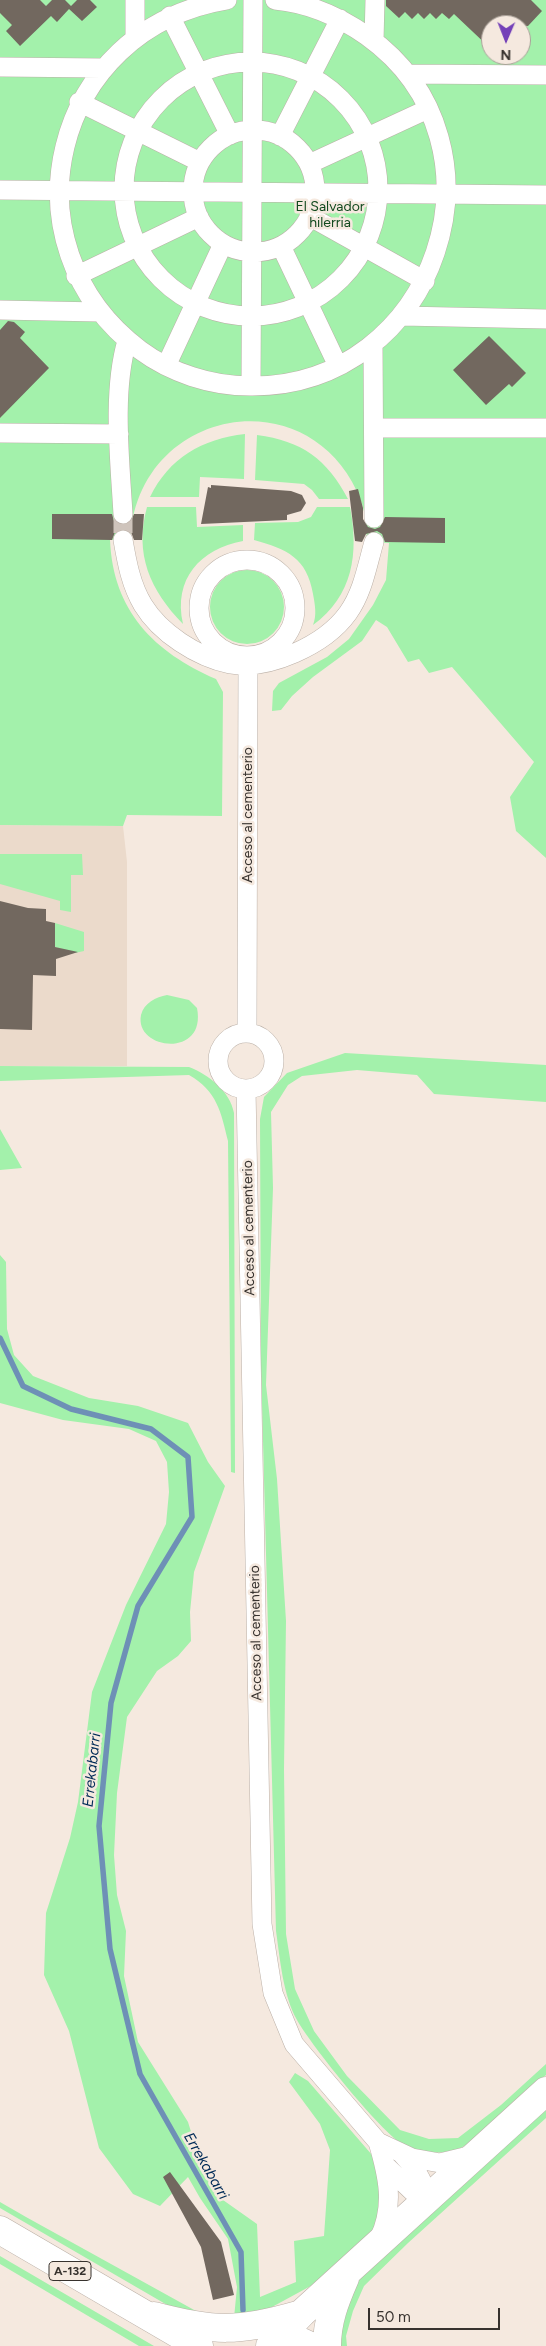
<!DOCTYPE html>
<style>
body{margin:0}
#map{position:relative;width:546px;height:2346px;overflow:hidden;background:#f5e9df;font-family:Figtree,sans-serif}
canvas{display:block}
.north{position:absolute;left:481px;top:15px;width:50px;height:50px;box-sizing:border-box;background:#f5e9df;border:1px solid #a9a098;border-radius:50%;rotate:181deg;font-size:14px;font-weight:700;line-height:20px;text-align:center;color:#37322e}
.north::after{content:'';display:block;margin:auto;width:18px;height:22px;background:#7441b8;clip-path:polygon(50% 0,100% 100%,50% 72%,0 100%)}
.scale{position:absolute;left:368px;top:2308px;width:132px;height:22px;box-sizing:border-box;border:2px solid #37322e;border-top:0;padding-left:6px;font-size:15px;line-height:18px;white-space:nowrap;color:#37322e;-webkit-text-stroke:4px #f5e9df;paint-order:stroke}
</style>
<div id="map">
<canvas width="546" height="2346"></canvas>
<div class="north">N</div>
<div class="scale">50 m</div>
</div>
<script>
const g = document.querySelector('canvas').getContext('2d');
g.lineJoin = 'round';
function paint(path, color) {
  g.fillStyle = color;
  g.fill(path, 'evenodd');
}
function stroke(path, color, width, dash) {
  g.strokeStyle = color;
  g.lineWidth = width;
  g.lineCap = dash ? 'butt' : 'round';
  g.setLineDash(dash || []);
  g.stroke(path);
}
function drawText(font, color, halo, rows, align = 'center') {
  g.font = font + ' Figtree,sans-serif';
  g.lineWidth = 5;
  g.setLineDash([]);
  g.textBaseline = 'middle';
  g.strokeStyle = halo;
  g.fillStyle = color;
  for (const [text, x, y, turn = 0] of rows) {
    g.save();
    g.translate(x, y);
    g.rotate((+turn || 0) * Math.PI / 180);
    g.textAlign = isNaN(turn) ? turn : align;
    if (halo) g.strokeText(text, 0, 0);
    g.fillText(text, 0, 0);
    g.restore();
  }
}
paint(new Path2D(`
 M0,825L123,826L127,862V1066H0Z`), '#ebdacb');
paint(new Path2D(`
 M0,0H546V858L516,831L510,797L534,762L452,667L429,673L419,659L408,662L387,627L376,620L362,641L313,677L292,696L281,710L272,711L273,691L279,683L327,657L349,639L373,605L386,580L389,543L367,542C366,528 366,514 361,501C313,376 138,405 130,540H110C113,611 154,652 216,679L223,692L222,816L127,815L123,826L0,825ZM491,25H521V55H491Z
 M245,434L244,479L200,477L199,497H150C169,458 202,439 245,434Z
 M257,435C302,441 327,459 348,499H319L312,490L304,484L255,480Z
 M147,507H196L197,527L243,525V541C200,549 173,579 183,624C150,590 134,554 147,507Z
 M317,507H350C359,553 353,596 313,625C317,615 315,605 313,594C307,558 287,549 254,540L255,523L298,522L311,517Z
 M210 607a37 37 0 1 1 74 0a37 37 0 1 1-74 0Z
 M0,854H82L83,875H71V912L60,910V901L0,884Z
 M55,923L84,932V951L75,953L55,947Z
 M167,995L189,1000L197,1008C207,1059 134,1050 141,1015C144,1003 156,997 167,995Z
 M345,1053L546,1065V1102L434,1094L417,1075L357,1070L302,1076L288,1085L271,1112L273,1188L266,1385L277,1479L286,1621L284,1769L286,1934L295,1989L314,2031L347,2076L400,2130L429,2139L458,2138L501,2105L546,2064V2075C524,2094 482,2140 456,2150C445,2154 419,2153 408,2148C385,2138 310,2044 297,2020C283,1995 280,1959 276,1931L261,1365L260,1119L264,1097L287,1073Z
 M0,1066L189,1067C209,1075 230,1091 234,1113L235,1473L231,1472L228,1141C221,1112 217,1091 189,1075L0,1081Z
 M0,1129L22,1168L0,1170Z
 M0,1255L6,1262L7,1329L14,1355L33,1376L89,1398L138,1406L188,1423L208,1462L225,1486L194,1572L190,1612L191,1641L178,1656L157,1671L127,1717L117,1793L114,1855L117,1895L126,1931L124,1976L138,2042L188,2122L201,2164L223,2200L257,2224L260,2297L296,2282L294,2241L324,2236L330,2150L320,2124L289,2082L295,2073L308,2081L379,2163L382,2209L373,2232L318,2282L261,2313L234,2318L237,2287L228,2239L200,2198L188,2177L160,2206L133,2194L99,2148L69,2031L44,1975L46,1913L70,1838L78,1802L92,1692L126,1605L166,1524L169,1492L167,1462L156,1441L129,1429L63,1420L0,1403Z
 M546,2107V2118L408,2243L364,2286L353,2311L346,2336L347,2346H337L338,2321L358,2278Z
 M0,2202L26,2217L196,2311L192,2315L181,2313L0,2208Z
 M0,2256L154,2346H139L0,2264Z`), '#a3f1ab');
stroke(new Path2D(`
 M0,1338L23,1386L71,1409L151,1429L188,1457L192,1517L138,1606L111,1703L99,1826L110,1949L140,2074L241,2252L243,2310`), '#6e90b6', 5.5);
paint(new Path2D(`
 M0,0H40L46,6L52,0H65L71,6L77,0H90L97,7L82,21L69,9L57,22L51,16L20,46L6,31L12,25L0,13Z
 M386,0H531L542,11L528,26L491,25V49L454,14L449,19L442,13L436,19L430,13L424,19L418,13L412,19L405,12L399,18L386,6Z
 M8,321L14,322L25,332L20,338L49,368L0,418V330Z
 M489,336L526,373L512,387L509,384L486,405L453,370Z
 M211,485L291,491L302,495L306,503L301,511L287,515V520L201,524L208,487L211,488Z
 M358,489L363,508V519L368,527L375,529L380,527L385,517L445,518V543L385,542L382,534L377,531L366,534L362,542L355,541L349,491Z
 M52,514H112L114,521L123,525L130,523L134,514H144L142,540H134L131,532L122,529L115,532L112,540L52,539Z
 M0,901L28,908L46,909V921L55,923V947L78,952L56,959V976L33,975L32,1030L0,1029Z
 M170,2172L221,2242L234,2295L213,2300L201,2247L163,2177Z`), '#72685f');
stroke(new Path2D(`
 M123,514V540`), '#cfc4bc', 19, [19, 9]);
const street = new Path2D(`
 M227,0C51,29 0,245 140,350C171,373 211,386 250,386C436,388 519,145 367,36C340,17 308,3 275,0
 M170,16L230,135
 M135,37V0
 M374,41L375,0
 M124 189a127 127 0 1 1 254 0a127 127 0 1 1-254 0Z
 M0,67L102,68
 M407,74L546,75
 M79,102L200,162
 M193 191a61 61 0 1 1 122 0a61 61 0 1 1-122 0Z
 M280,136L340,19
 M309,164L428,109
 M0,190L546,195
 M309,216L425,281
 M281,246L338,366
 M76,276L199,217
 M0,310L99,312
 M402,316L546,319
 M373,344L374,518
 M166,366L223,244
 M251,386L253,0
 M375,428H546
 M0,433L119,434
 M123,514C120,461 112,392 127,341
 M123,540C127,563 131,585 143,605C160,633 197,657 230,664C268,671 325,645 348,613C363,592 367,566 374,542
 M199 608a48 48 0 1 1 96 0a48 48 0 1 1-96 0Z
 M247,1033L248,656
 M218 1061a28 28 0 1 1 56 0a28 28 0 1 1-56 0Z
 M246,1089L262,1924L273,1993L294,2044L378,2142L412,2158L440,2163L473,2155
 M378,2142C388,2176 395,2206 379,2239
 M402,2154C415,2167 422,2179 428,2197
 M385,2165L412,2191L428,2197`);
const secondary = new Path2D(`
 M154,2316C214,2332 239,2332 298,2315
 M278,2336L295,2339L310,2346
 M270,2346L302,2313L546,2091
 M327,2346C327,2321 335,2301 345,2278`);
const primary = new Path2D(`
 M0,2230L199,2346`);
stroke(street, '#bbb0a7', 20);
stroke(secondary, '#bbb0a7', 29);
stroke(primary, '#bbb0a7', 29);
stroke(street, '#fff', 19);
stroke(secondary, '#fff', 28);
stroke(primary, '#fff', 28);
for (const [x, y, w] of [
 [70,2271,42]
]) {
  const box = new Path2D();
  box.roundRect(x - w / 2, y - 9.5, w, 19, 4);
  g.fillStyle = '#f5e9df';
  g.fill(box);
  stroke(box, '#37322e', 1);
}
drawText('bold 12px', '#37322e', null, [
 ["A-132",70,2271]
]);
drawText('14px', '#12491e', '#f5e9df', [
 ["El Salvador",330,207],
 ["hilerria",330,223]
]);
drawText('14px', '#37322e', '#f5e9df', [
 ["Acceso al cementerio",248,815,-90],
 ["Acceso al cementerio",249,1228,-91],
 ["Acceso al cementerio",256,1633,-91]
]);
drawText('italic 15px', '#002b57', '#f5e9df', [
 ["Errekabarri",92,1770,-84],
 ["Errekabarri",206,2166,60]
]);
</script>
